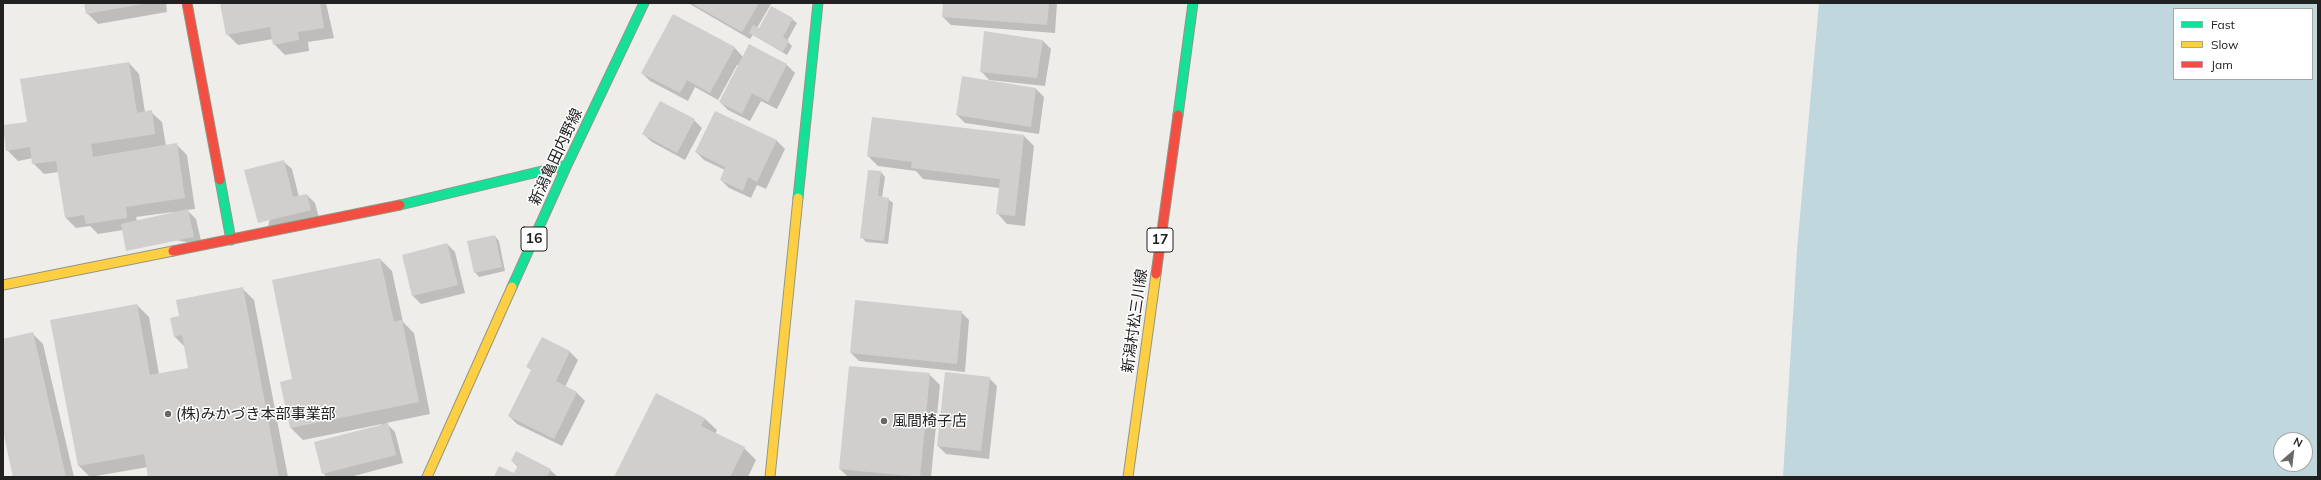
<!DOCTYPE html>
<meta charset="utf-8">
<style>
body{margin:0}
#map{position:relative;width:2321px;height:480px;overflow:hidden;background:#eeedea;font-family:Mulish,sans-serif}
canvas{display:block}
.frame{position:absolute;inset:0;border:4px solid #212121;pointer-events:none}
.legend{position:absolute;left:2173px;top:8px;width:140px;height:72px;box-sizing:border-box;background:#fff;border:1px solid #a6a6a6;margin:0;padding:5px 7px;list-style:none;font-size:12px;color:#212121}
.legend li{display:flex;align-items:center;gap:8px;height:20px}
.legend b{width:20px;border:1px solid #a6a6a6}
.north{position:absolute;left:2273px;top:432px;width:40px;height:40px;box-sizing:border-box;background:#fff;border:1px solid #a6a6a6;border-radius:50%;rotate:28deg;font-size:11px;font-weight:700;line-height:16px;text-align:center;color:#212121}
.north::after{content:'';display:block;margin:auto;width:14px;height:18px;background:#696867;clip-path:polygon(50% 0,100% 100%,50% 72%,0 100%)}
</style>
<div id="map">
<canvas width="2321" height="480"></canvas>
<div class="frame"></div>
<ul class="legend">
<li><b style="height:5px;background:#16e098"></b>Fast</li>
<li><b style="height:5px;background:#ffcf43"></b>Slow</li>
<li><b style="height:5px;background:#f24e42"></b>Jam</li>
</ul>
<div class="north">N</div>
</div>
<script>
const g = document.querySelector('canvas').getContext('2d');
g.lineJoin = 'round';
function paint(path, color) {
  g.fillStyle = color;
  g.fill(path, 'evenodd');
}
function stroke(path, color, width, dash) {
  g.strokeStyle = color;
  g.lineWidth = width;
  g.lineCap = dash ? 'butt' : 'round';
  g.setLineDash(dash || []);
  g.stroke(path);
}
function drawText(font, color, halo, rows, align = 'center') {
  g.font = font + ' Mulish,"Noto Sans JP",sans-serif';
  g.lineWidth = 3;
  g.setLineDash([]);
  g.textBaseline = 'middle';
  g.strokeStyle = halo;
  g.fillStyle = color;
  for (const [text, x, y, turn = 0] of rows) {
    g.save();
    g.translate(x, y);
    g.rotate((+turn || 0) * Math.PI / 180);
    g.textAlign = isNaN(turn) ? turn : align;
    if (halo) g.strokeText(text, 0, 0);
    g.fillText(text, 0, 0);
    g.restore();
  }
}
paint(new Path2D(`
 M1819,3H2318V477H1783L1797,250ZM2174,9H2312V79H2174ZM2281,440H2305V464H2281Z`), '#c0d7de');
paint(new Path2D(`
 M85,3H166L167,12L98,24L87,13Z
 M221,3H326L334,38L308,42L309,51L285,55L274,44L273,39L238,45L227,34Z
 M688,3H770L771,4L757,28L760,30L792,19L797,23L787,41L792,46L787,55L753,35L750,39Z
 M944,3H1057L1055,33L951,25L943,17Z
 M1043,41L1051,49L1045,86L989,80L981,71Z
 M749,45L787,65L795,73L777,109L761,101L750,121L728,110L720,102L739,66L737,65L718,100L695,87L688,101L650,81L642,73L734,47L743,57Z
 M129,63L139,74L145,112H151L162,122L166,146L176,144L187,155L195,209L187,210L196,219L202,245L123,230L98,234L90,226L76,228L66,218L59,172L44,174L33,163V158L18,161L7,150L28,122ZM173,212L174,213L137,221L136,217Z
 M1036,89L1044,97L1039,134L965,123L957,115Z
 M715,112L777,141L785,149L766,189L757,185L751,198L729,188L721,180L725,170L704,160L696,152Z
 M694,120L702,128L685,160L652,142L643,134Z
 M1024,136L1034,146L1025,226L1007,224L997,213L1000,188L923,179L916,171L878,166L868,156Z
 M283,161L292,169L299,197L307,195L315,203L319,218L267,231Z
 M881,172L885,177L882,198L888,199L893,203L888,244L866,242L862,237Z
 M495,236L499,241L505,271L479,277L475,272Z
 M447,244L455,252L465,293L421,304L413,296L403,256Z
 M380,259L392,271L403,322L414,333L430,414L386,423L395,432L403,463L350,477H327L323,473L382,424L303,440L291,428L293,380Z
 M242,288L254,300L288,477H149L148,467L90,477L79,466L137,305L149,317L159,374L189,369L185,347L175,337L180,317Z
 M961,312L969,320L965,372L859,361L851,353Z
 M33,334L43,344L74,477H15L3,427V340Z
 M542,338L570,352L578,360L565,387L577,393L585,401L562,446L517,424L509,416L532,371L528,367Z
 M929,374L940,385L931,477H848L840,469Z
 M989,378L997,386L989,459L946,454L938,446Z
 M704,418L717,430L715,434L744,448L756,460L748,477H615Z
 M512,461L550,470L558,477H495L515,475L518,467Z`), '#0003');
paint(new Path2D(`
 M84,3H143V4L86,14Z
 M220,3H320L324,28L298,32L299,40L273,45L270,27L226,35Z
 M691,3H759L742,32Z
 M943,3H1049L1047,25L942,17Z
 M771,6L793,18L783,37L789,41L783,52L749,33L753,25L759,28Z
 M673,14L735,47L710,93L687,80L680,93L641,73Z
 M984,31L1043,40L1037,78L980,72Z
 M749,44L787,64L768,102L752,93L742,114L719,102Z
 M129,62L137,113L152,110L155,134L91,144L93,157L177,143L185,198L126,207L127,218L86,224L84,215L65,218L56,161L32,164L30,147L6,151L3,125L27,122L20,79Z
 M962,76L1036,88L1031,127L956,115Z
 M660,101L695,119L677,153L642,134Z
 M715,111L777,140L757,182L748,177L743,191L720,180L725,167L695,152Z
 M872,117L1024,135L1015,216L996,214L1000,179L911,168L912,162L867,156Z
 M284,160L293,197L307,194L311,210L258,223L244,170Z
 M868,170L881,171L878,196L889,198L884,241L860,238Z
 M188,209L194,237L126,251L121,224Z
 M495,235L502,267L474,273L467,241Z
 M447,243L458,285L412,296L402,255Z
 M380,258L394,322L402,320L419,402L290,428L280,382L292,379L272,280Z
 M243,287L279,477H148L144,454L78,466L50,320L137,304L150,375L188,368L182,335L174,337L170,318L179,316L176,300Z
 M855,300L962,311L957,364L850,353Z
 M33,332L66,477H13L3,431V339Z
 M542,337L570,351L556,381L577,392L554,439L508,416L531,370L526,367Z
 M849,366L930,373L920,477L839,469Z
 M945,372L990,377L981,451L937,446Z
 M656,393L705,418L701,426L745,447L730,477H614Z
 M388,423L396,455L322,474L314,442Z
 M516,451L551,469L547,477H494L499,466L514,473L518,465L511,461Z`), '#d1cfcd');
const fast = new Path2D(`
 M1178,115L1193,3
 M220,180L231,240
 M798,198L818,3
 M400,205L567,165
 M512,287L567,165L644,3`);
const slow = new Path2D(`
 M3,285L173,251
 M427,477L512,287
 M770,477L798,198
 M1128,477L1156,274`);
const jam = new Path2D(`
 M187,3L220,180
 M173,251L400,205
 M1156,274L1178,115`);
stroke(fast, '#949784', 11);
stroke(slow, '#949784', 11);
stroke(jam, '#949784', 11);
stroke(fast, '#16e098', 9);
stroke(slow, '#ffcf43', 9);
stroke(jam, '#f24e42', 9);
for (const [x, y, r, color] of [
 [168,414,4,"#696867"],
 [884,421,4,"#696867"]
]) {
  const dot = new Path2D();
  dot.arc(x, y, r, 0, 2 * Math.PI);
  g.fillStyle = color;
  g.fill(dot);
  stroke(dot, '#fff', 1.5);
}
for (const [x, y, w] of [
 [534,239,26],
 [1160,240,26]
]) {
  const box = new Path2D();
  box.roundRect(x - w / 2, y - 12, w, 24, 3);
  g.fillStyle = '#fff';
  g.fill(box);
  stroke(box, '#212121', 1);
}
drawText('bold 14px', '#212121', null, [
 ["16",534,239],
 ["17",1160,240]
]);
drawText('15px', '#212121', '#fff', [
 ["新潟亀田内野線",556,157,-65],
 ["新潟村松三川線",1135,321,-82]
]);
drawText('15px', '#212121', '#fff', [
 ["(株)みかづき本部事業部",176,414],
 ["風間椅子店",892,421]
], 'left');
</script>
